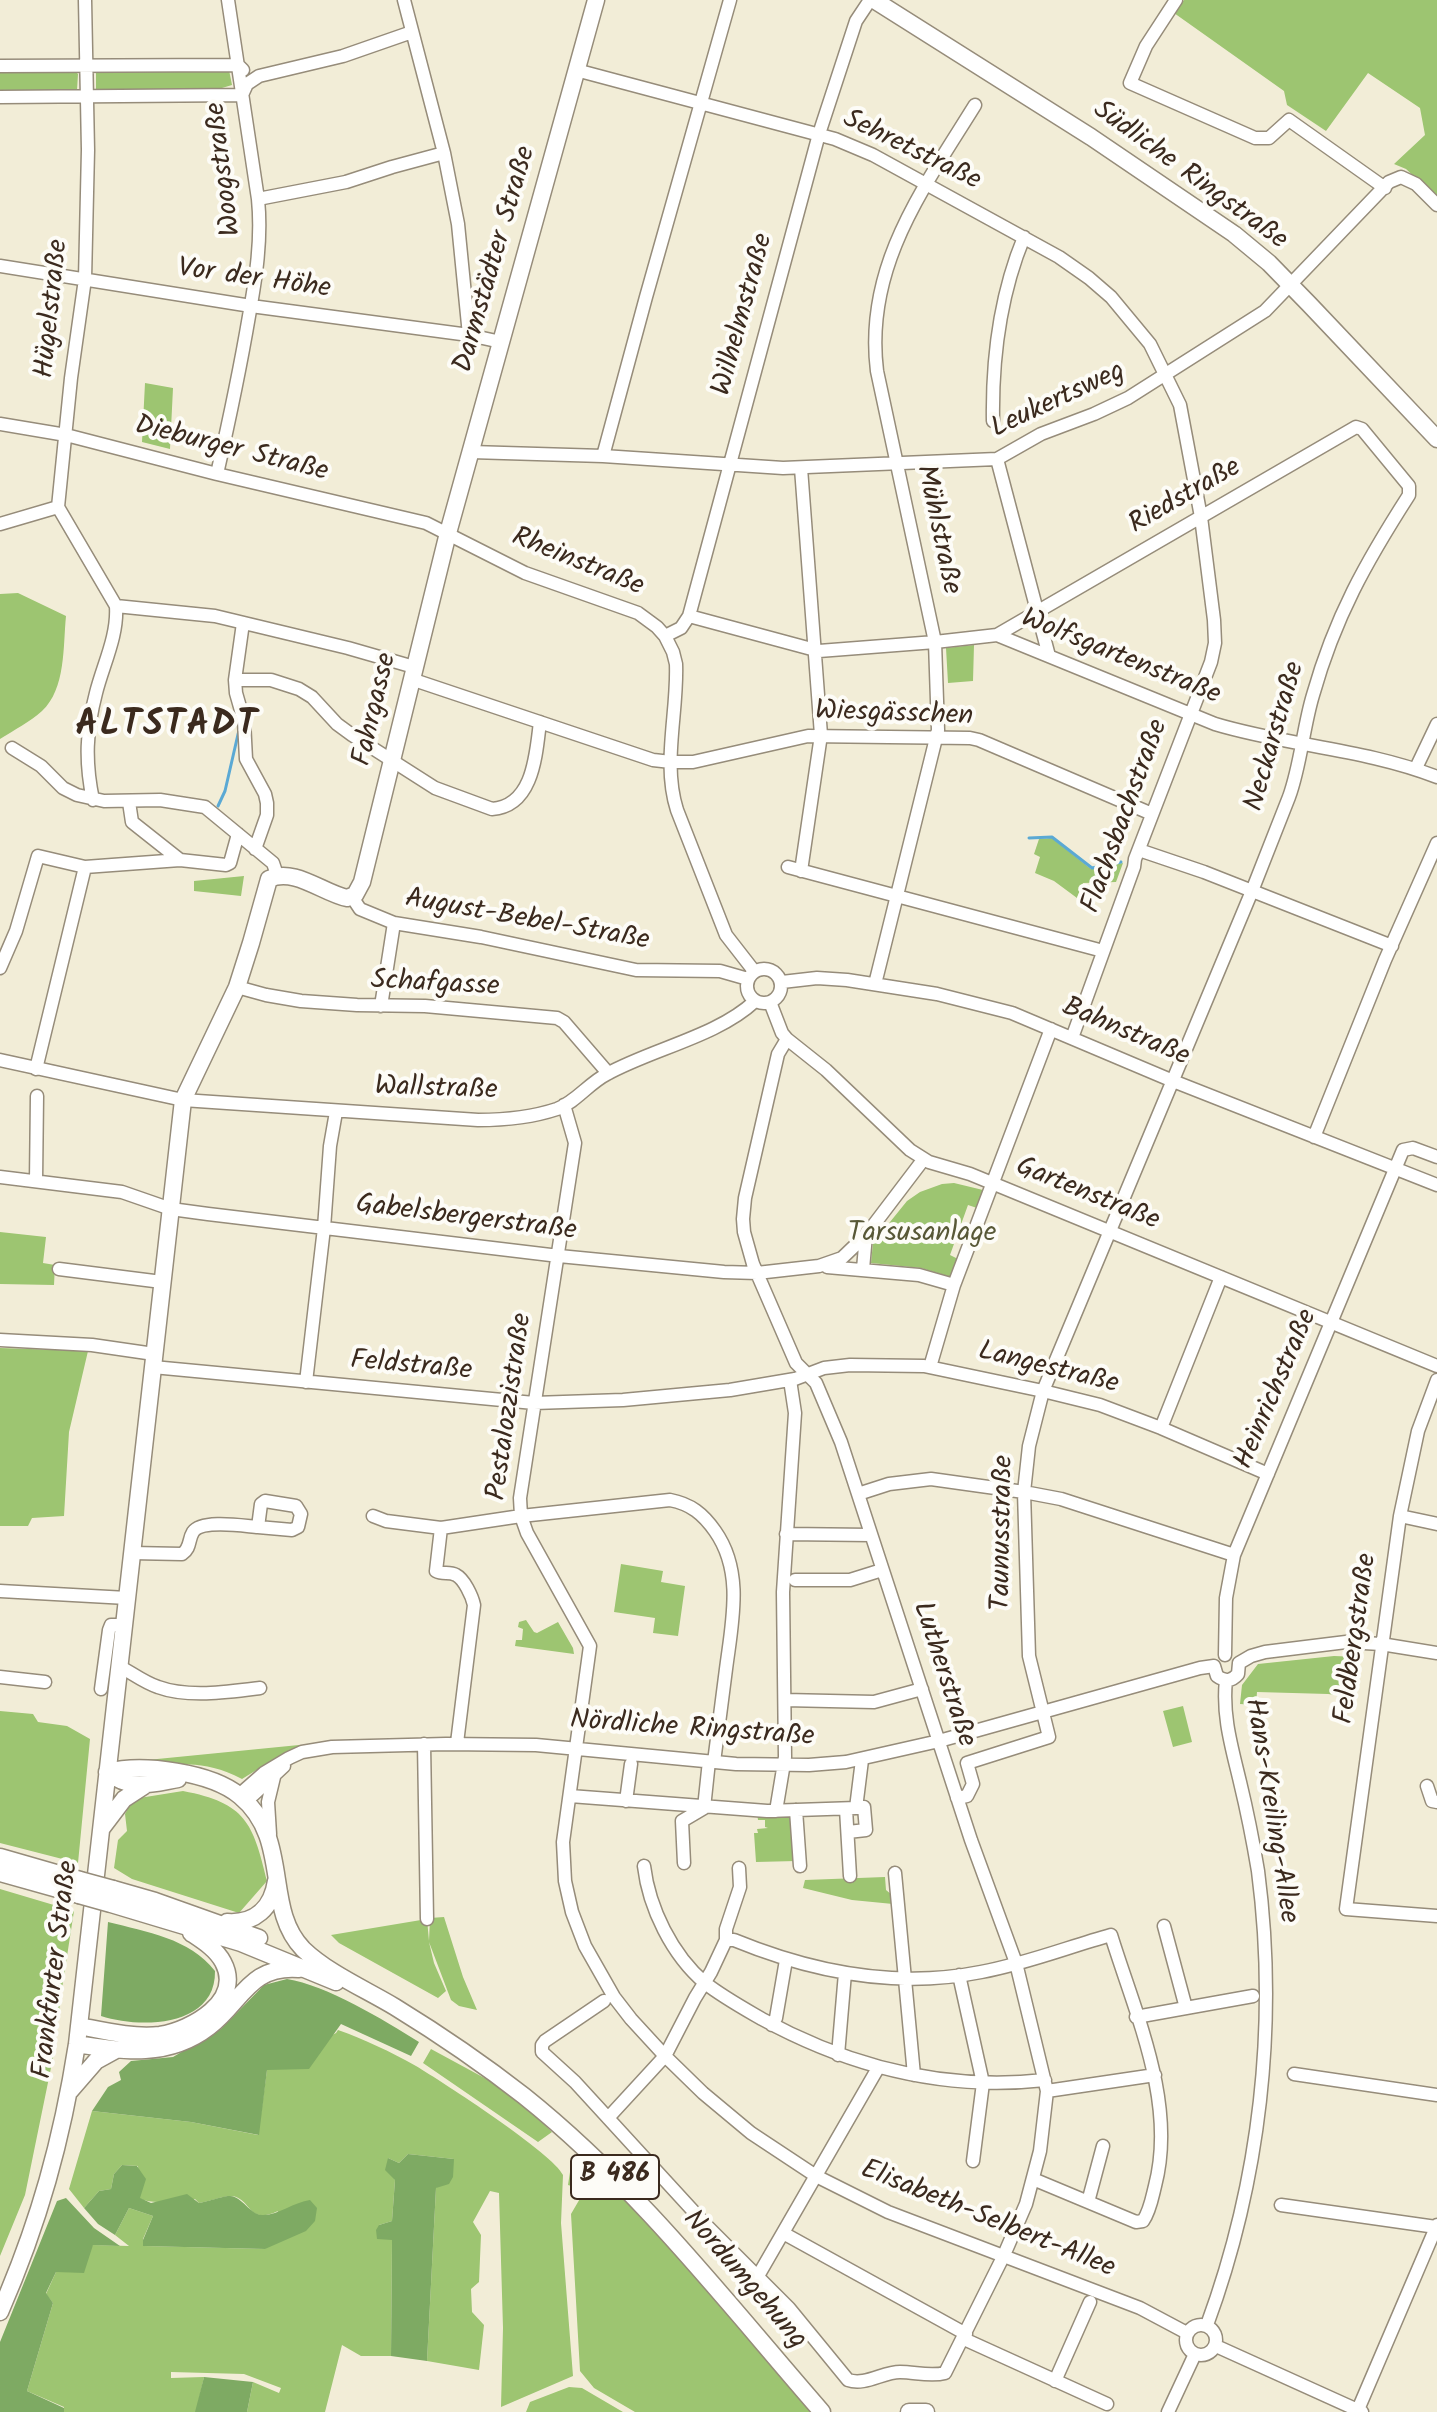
<!DOCTYPE html>
<meta charset="utf-8">
<style>
body{margin:0}
canvas{display:block;background:#f2edd7}
</style>
<canvas width="1437" height="2412"></canvas>
<script>
const g = document.querySelector('canvas').getContext('2d');
g.lineJoin = 'round';
function paint(path, color) {
  g.fillStyle = color;
  g.fill(path, 'evenodd');
}
function stroke(path, color, width, dash) {
  g.strokeStyle = color;
  g.lineWidth = width;
  g.lineCap = dash ? 'butt' : 'round';
  g.setLineDash(dash || []);
  g.stroke(path);
}
function drawText(font, color, halo, rows, align = 'center') {
  g.font = font + ' Kalam,sans-serif';
  g.lineWidth = 8;
  g.setLineDash([]);
  g.textBaseline = 'middle';
  g.strokeStyle = halo;
  g.fillStyle = color;
  for (const [text, x, y, turn = 0] of rows) {
    g.save();
    g.translate(x, y);
    g.rotate((+turn || 0) * Math.PI / 180);
    g.textAlign = isNaN(turn) ? turn : align;
    if (halo) g.strokeText(text, 0, 0);
    g.fillText(text, 0, 0);
    g.restore();
  }
}
paint(new Path2D(`
 M1184,0H1437V198L1406,169L1394,164L1425,135L1420,108L1368,73L1326,131L1287,105L1284,91L1174,13Z
 M0,70H74L78,74L77,90L73,93H0Z
 M100,70H229L232,85L222,88L102,92L96,90V73Z
 M145,383L173,388L170,449L142,442Z
 M18,593L66,616C63,646 66,689 42,711C30,722 14,730 0,739V594Z
 M974,645L973,681L948,683L946,648Z
 M1052,838L1091,869L1123,863L1116,882L1083,883L1077,898L1054,881L1035,873L1040,857L1034,854L1039,839Z
 M244,876L241,896L194,891V881Z
 M954,1183L983,1190L977,1208L968,1205L950,1255L958,1259L951,1277L921,1268L871,1263L873,1243L907,1201L920,1192L942,1184Z
 M0,1232L46,1237L43,1263L55,1265L54,1285L0,1284Z
 M0,1348L88,1351L69,1432L64,1516L32,1518L28,1526H0Z
 M621,1564L663,1571L661,1582L685,1586L678,1636L653,1633L655,1618L614,1612Z
 M526,1620L534,1632L537,1633L558,1622L573,1648L574,1654L515,1646L516,1640H522L523,1629L518,1627L519,1622Z
 M1334,1656L1359,1657L1353,1697L1328,1694L1257,1692L1256,1705L1240,1704L1242,1685L1258,1664Z
 M1183,1706L1192,1742L1173,1747L1163,1711Z
 M0,1711L33,1714L38,1722L67,1726L90,1739L78,1863L0,1843Z
 M299,1745V1748L271,1761L242,1779C201,1757 177,1768 137,1761Z
 M183,1791C246,1803 253,1823 267,1881L239,1913L132,1879L114,1868L118,1840L127,1831L125,1814L133,1799Z
 M757,1813H791L796,1861L756,1862L754,1833H758L757,1829L768,1828L765,1827V1820H758Z
 M885,1877L886,1890L892,1895L893,1904L852,1900L803,1888L805,1880Z
 M0,1889L74,1911L61,1995L45,2003L60,2004L53,2058L25,2195L0,2256Z
 M444,1917L463,1977L477,2010L459,2006L451,2000L429,1942L434,1963L446,1991L438,1998L339,1943L331,1935L427,1919L429,1941L430,1918Z
 M338,2030C364,2039 391,2052 416,2066C441,2081 554,2154 563,2175L561,2223L573,2376L501,2407L503,2328L499,2193L490,2191L473,2222L481,2235L479,2282L471,2289L472,2312L484,2325L479,2370L427,2361L436,2188L454,2159L408,2154L399,2163L388,2158L395,2180L392,2221L379,2225L392,2240L391,2356H361L342,2345L325,2412H247L253,2382L279,2393L281,2388L244,2374L171,2372V2378L204,2377L196,2412H64V2407L27,2391L53,2303L46,2294L56,2272L93,2245L129,2246L115,2235L129,2208L153,2216L143,2239L144,2246L265,2249L278,2211C247,2225 252,2199 232,2196C225,2195 207,2202 199,2203L195,2199C178,2200 155,2205 140,2199L138,2166L122,2165L114,2174L111,2189L99,2191L84,2208L69,2189L92,2111L191,2122L258,2135L267,2070L336,2033Z
 M431,2049L490,2081L529,2110L552,2132L538,2142L423,2063Z
 M587,2158L681,2258L811,2412H635L594,2388L580,2371L571,2214L585,2190L568,2185L570,2172Z
 M569,2387L582,2388L623,2412H526L530,2402Z`), '#9dc571');
paint(new Path2D(`
 M108,1922C147,1932 189,1938 215,1971C216,2027 141,2029 101,2016Z
 M287,1979C326,1985 384,2020 419,2042L411,2056L341,2024L309,2069L267,2070L259,2135L191,2122L92,2111L108,2087L121,2080L119,2072L131,2061L173,2057L221,2029L264,1985Z
 M408,2154L454,2159L453,2177L449,2184L436,2188L427,2361L391,2356L392,2240L377,2239L376,2230L379,2225L392,2221L395,2180L385,2170L388,2158L399,2163Z
 M122,2165L137,2166L146,2179L140,2198L151,2203L187,2194L199,2203C206,2202 226,2195 230,2196C243,2197 249,2214 262,2215C277,2216 294,2202 310,2200L317,2208L315,2221L306,2231L265,2249L143,2246V2240L153,2216L129,2208L115,2235L98,2224L84,2208L99,2191L111,2189L114,2174Z
 M66,2198L94,2228L120,2246L93,2245L84,2273L56,2272L46,2293L53,2303L27,2391L64,2408V2412H0V2342L57,2201Z
 M204,2377L253,2382L247,2412H195Z`), '#7eaa63');
stroke(new Path2D(`
 M218,806L225,791L239,730
 M1029,838L1052,837L1092,868L1121,862`), '#5ba9d4', 3);
const minor = new Path2D(`
 M85,0L88,150L85,279L71,378L58,507L116,606C118,636 103,665 96,693C86,731 85,762 93,800
 M404,0L444,153L458,224L469,335
 M1176,0L1146,46L1130,83L1255,138H1269L1289,120L1385,188
 M0,66L238,65L243,70
 M576,70L835,139L873,155L1059,257L1089,278L1111,297L1150,344L1180,405L1201,517L1214,620L1215,643L1211,662L1135,859L1134,867L1072,1038
 M0,97L242,95L247,84L259,76L343,56L412,32
 M258,199L346,182L392,167L444,153
 M0,266L251,306L469,335L501,342
 M993,421C992,359 1000,295 1024,237
 M0,424L66,435L217,474L426,523L525,573L638,613L657,627L665,636L673,652L676,664C678,712 662,763 677,810L726,935L754,971
 M471,452L603,456L783,468L997,459L1041,434L1094,414L1128,398L1265,311L1389,182L1401,177L1416,184L1437,205
 M603,456L646,297L730,0
 M997,459L1049,656
 M217,474C229,421 240,369 249,316C256,277 262,239 258,199L228,0
 M0,524L58,507
 M116,606L215,616L348,648L414,667
 M689,616L819,651L935,642L997,635L1215,724C1288,746 1365,749 1437,777
 M243,623L235,680L236,693L244,721L246,759L265,794L267,803V815L255,849
 M665,636L681,628L689,616L819,134L856,21L870,0
 M411,679L653,760L671,762H693L808,736L970,738L979,740L1152,814
 M235,680H271L299,689L312,697L337,724L352,735L435,788L492,809C534,806 536,753 540,722
 M12,748L41,766L63,788L77,795L104,801L160,800L205,807L273,863L277,875
 M1416,768L1437,724
 M129,802L132,822L180,860
 M1139,850L1204,872L1392,946
 M788,867L1103,951
 M801,871L821,735L801,468
 M352,897L360,909L394,923L481,937L636,970L720,971L748,979
 M0,968L16,931L38,856L85,867L180,860L226,865L230,863L238,834
 M747 986a17 17 0 1 1 34 0a17 17 0 1 1-34 0Z
 M782,982L817,978L847,980L937,994L1012,1013L1173,1081L1437,1185
 M875,984L938,730L935,642L877,371C864,267 923,189 975,105
 M237,987L266,995L301,1001L357,1005L425,1006L557,1018L564,1022L608,1073
 M770,1002L782,1033L787,1039L826,1070L910,1150L929,1162L970,1174L1437,1366
 M381,1006L394,923
 M0,1060L183,1100L478,1120C503,1120 533,1117 557,1109C576,1102 589,1083 607,1074C652,1049 718,1036 755,1001
 M36,1069L85,867
 M564,1105L575,1143L520,1498L521,1516L527,1533L590,1646L563,1842L565,1881L572,1912L585,1946L614,1997L631,2019L665,2056L703,2093L751,2133L816,2176L888,2212L1140,2308L1187,2333
 M1314,1137L1385,960L1437,843
 M0,1177L122,1192L171,1209L208,1214L559,1256L724,1272L757,1273L819,1266L842,1258L866,1235L923,1160
 M36,1181L37,1096
 M827,1267L919,1275L954,1285
 M59,1269L162,1282
 M863,1269L866,1235
 M0,1340L92,1345L154,1354
 M153,1367L534,1403L623,1400L730,1390L795,1379L824,1368L850,1365L924,1366L1043,1391L1100,1405L1161,1428L1268,1474
 M930,1367L954,1285L1051,1029
 M1437,1380L1418,1431L1400,1516L1346,1909L1437,1916
 M306,1382L324,1228L330,1146L336,1112
 M1161,1428L1221,1277
 M858,1494L889,1484L931,1479L1024,1492L1061,1499L1234,1555
 M265,1501L296,1506L301,1514L298,1527L292,1530L258,1527L261,1504Z
 M373,1516L386,1521L441,1528
 M1400,1516L1437,1524
 M786,1534L871,1535
 M132,1553L182,1554C191,1548 188,1540 193,1532C202,1519 244,1526 258,1527
 M795,1580H850L882,1570
 M0,1591L127,1598
 M1225,1655L1226,1598L1234,1555L1403,1150L1413,1148L1437,1157
 M1239,1663L1251,1656L1265,1652L1346,1642L1381,1644L1437,1653
 M119,1666C132,1673 145,1683 158,1687C188,1698 229,1692 260,1688
 M1214,1666L1217,1676C1225,1682 1232,1681 1238,1674L1239,1663
 M0,1677L45,1682
 M101,1689L109,1630L111,1625H124
 M785,1700L874,1702L922,1689
 M457,1743L474,1605C472,1596 464,1579 456,1575C449,1571 443,1575 436,1571L441,1528L521,1516L670,1500C691,1504 703,1514 715,1531C744,1572 732,1622 726,1669C722,1700 718,1731 714,1762
 M424,1744L427,1919
 M1427,1786L1432,1801L1437,1802
 M239,1795L264,1773L289,1758L302,1752L332,1747L446,1744L536,1745L736,1764L809,1765L846,1762L939,1741L1200,1668L1214,1666
 M239,1795H253L284,1766
 M570,1796L767,1811L856,1808L862,1760
 M957,1798L967,1796L973,1784L967,1763L1049,1737L1029,1656L1024,1492L1029,1446L1043,1391L1252,891L1289,797C1301,764 1303,728 1313,695C1335,617 1366,562 1409,495V486L1362,429L1356,427L997,635
 M626,1801L631,1764
 M846,1809L850,1876
 M796,1810L800,1866
 M776,1811L785,1757L783,1592L795,1413L790,1380
 M848,1832L866,1830L864,1807L856,1808
 M270,1834L268,1802L274,1777
 M684,1863L682,1821L704,1808L709,1761
 M644,1866C649,1908 672,1955 705,1983C723,1997 743,2008 762,2019C850,2067 945,2091 1045,2080
 M895,1873L914,2075
 M1164,1926L1186,2008L1253,1996
 M726,1940H734C812,1972 896,1989 981,1972C1025,1964 1068,1947 1111,1935C1135,2013 1177,2103 1155,2186C1152,2198 1150,2211 1143,2221L1136,2222L1033,2179
 M959,1975L983,2083L973,2161
 M604,2001L545,2041L542,2045V2052L575,2082L706,2225L789,2308L848,2380C865,2386 883,2372 900,2372C915,2372 930,2377 945,2373L1004,2255L1026,2204L1040,2151L1047,2091L1016,1963L971,1840L841,1442L816,1383L796,1363L753,1264L744,1232L743,1219L745,1198L778,1054L787,1039
 M1136,2017L1186,2008
 M772,2025L776,2018L786,1960
 M838,2055L845,1973
 M1294,2074L1437,2095
 M1047,2091L1155,2075
 M608,2118L665,2056L695,1998L711,1972L726,1940V1929L740,1887L739,1868
 M1088,2202L1103,2146
 M1281,2205L1436,2227
 M783,2233L966,2334
 M758,2276L878,2068
 M1186 2340a15 15 0 1 1 30 0a15 15 0 1 1-30 0Z
 M1207,2325C1260,2181 1278,2024 1258,1871C1253,1841 1247,1811 1240,1782C1232,1748 1222,1716 1226,1680
 M964,2339L1107,2404
 M1216,2346L1362,2412
 M1055,2381L1090,2302
 M1168,2412L1195,2354
 M1357,2412L1437,2225`);
const major = new Path2D(`
 M874,0L1091,137L1234,234L1269,263L1309,304L1437,439
 M107,1772C143,1763 211,1772 240,1796C292,1839 263,1908 303,1949C328,1973 365,1989 395,2007C439,2034 483,2064 524,2096C638,2187 727,2303 822,2412
 M107,1772C131,1791 150,1784 178,1779
 M102,1828L124,1799L144,1786
 M0,1857L80,1880
 M0,1873L79,1895
 M113,1889L155,1901L259,1938
 M111,1904L241,1943L336,1982
 M227,1922C255,1924 272,1908 276,1881
 M79,2026C105,2031 133,2038 160,2035C191,2030 244,2001 223,1962C216,1949 203,1941 191,1933
 M77,2044C123,2052 169,2058 209,2027C242,2002 249,1965 299,1969
 M70,2091L96,2061L116,2050
 M0,2312C39,2223 62,2140 77,2044L183,1100L237,987L251,943L269,879C294,867 323,893 347,898L355,895L362,882L448,533L596,0
 M909,2412H926`);
stroke(minor, '#968c7a', 15);
stroke(major, '#968c7a', 19);
stroke(minor, '#fff', 12);
stroke(major, '#fff', 16);
const majorBridge = new Path2D(`
 M80,1880L113,1889
 M79,1895L111,1904`);
stroke(majorBridge, '#968c7a', 19, []);
stroke(majorBridge, '#fff', 16);
for (const [x, y, w] of [
 [615,2177,88]
]) {
  const box = new Path2D();
  box.roundRect(x - w / 2, y - 22, w, 44, 6);
  g.fillStyle = '#fdfcf7';
  g.fill(box);
  stroke(box, '#3b2a1e', 2);
}
drawText('bold 26px', '#3b2a1e', null, [
 ["B 486",615,2177]
]);
drawText('28px', '#3b2a1e', '#fdfcf7', [
 ["Sehretstraße",911,152,26],
 ["Woogstraße",226,169,-97],
 ["Südliche Ringstraße",1189,177,36],
 ["Darmstädter Straße",497,260,-74],
 ["Vor der Höhe",254,281,8],
 ["Hügelstraße",54,309,-84],
 ["Wilhelmstraße",745,315,-75],
 ["Leukertsweg",1059,402,-25],
 ["Dieburger Straße",231,451,14],
 ["Riedstraße",1186,498,-30],
 ["Mühlstraße",936,530,78],
 ["Rheinstraße",577,564,22],
 ["Wolfsgartenstraße",1120,659,22],
 ["Fahrgasse",377,710,-77],
 ["Wiesgässchen",894,716,2],
 ["Neckarstraße",1277,737,-74],
 ["Flachsbachstraße",1127,817,-70],
 ["August-Bebel-Straße",527,922,10],
 ["Schafgasse",435,986,3],
 ["Bahnstraße",1125,1034,23],
 ["Wallstraße",436,1091,2],
 ["Gartenstraße",1087,1196,22],
 ["Gabelsbergerstraße",466,1220,7],
 ["Feldstraße",411,1368,5],
 ["Langestraße",1048,1370,14],
 ["Heinrichstraße",1278,1390,-67],
 ["Pestalozzistraße",512,1407,-82],
 ["Taunusstraße",1005,1533,-89],
 ["Feldbergstraße",1358,1639,-82],
 ["Lutherstraße",942,1675,72],
 ["Nördliche Ringstraße",692,1731,4],
 ["Hans-Kreiling-Allee",1269,1811,81],
 ["Frankfurter Straße",58,1970,-83],
 ["Elisabeth-Selbert-Allee",987,2221,22],
 ["Nordumgehung",743,2281,49]
]);
drawText('28px', '#585837', '#fdfcf7', [
 ["Tarsusanlage",922,1235]
]);
g.letterSpacing = '2px';
drawText('bold 36px', '#3b2a1e', '#fdfcf7', [
 ["ALTSTADT",167,728]
]);
g.letterSpacing = '0px';
</script>
